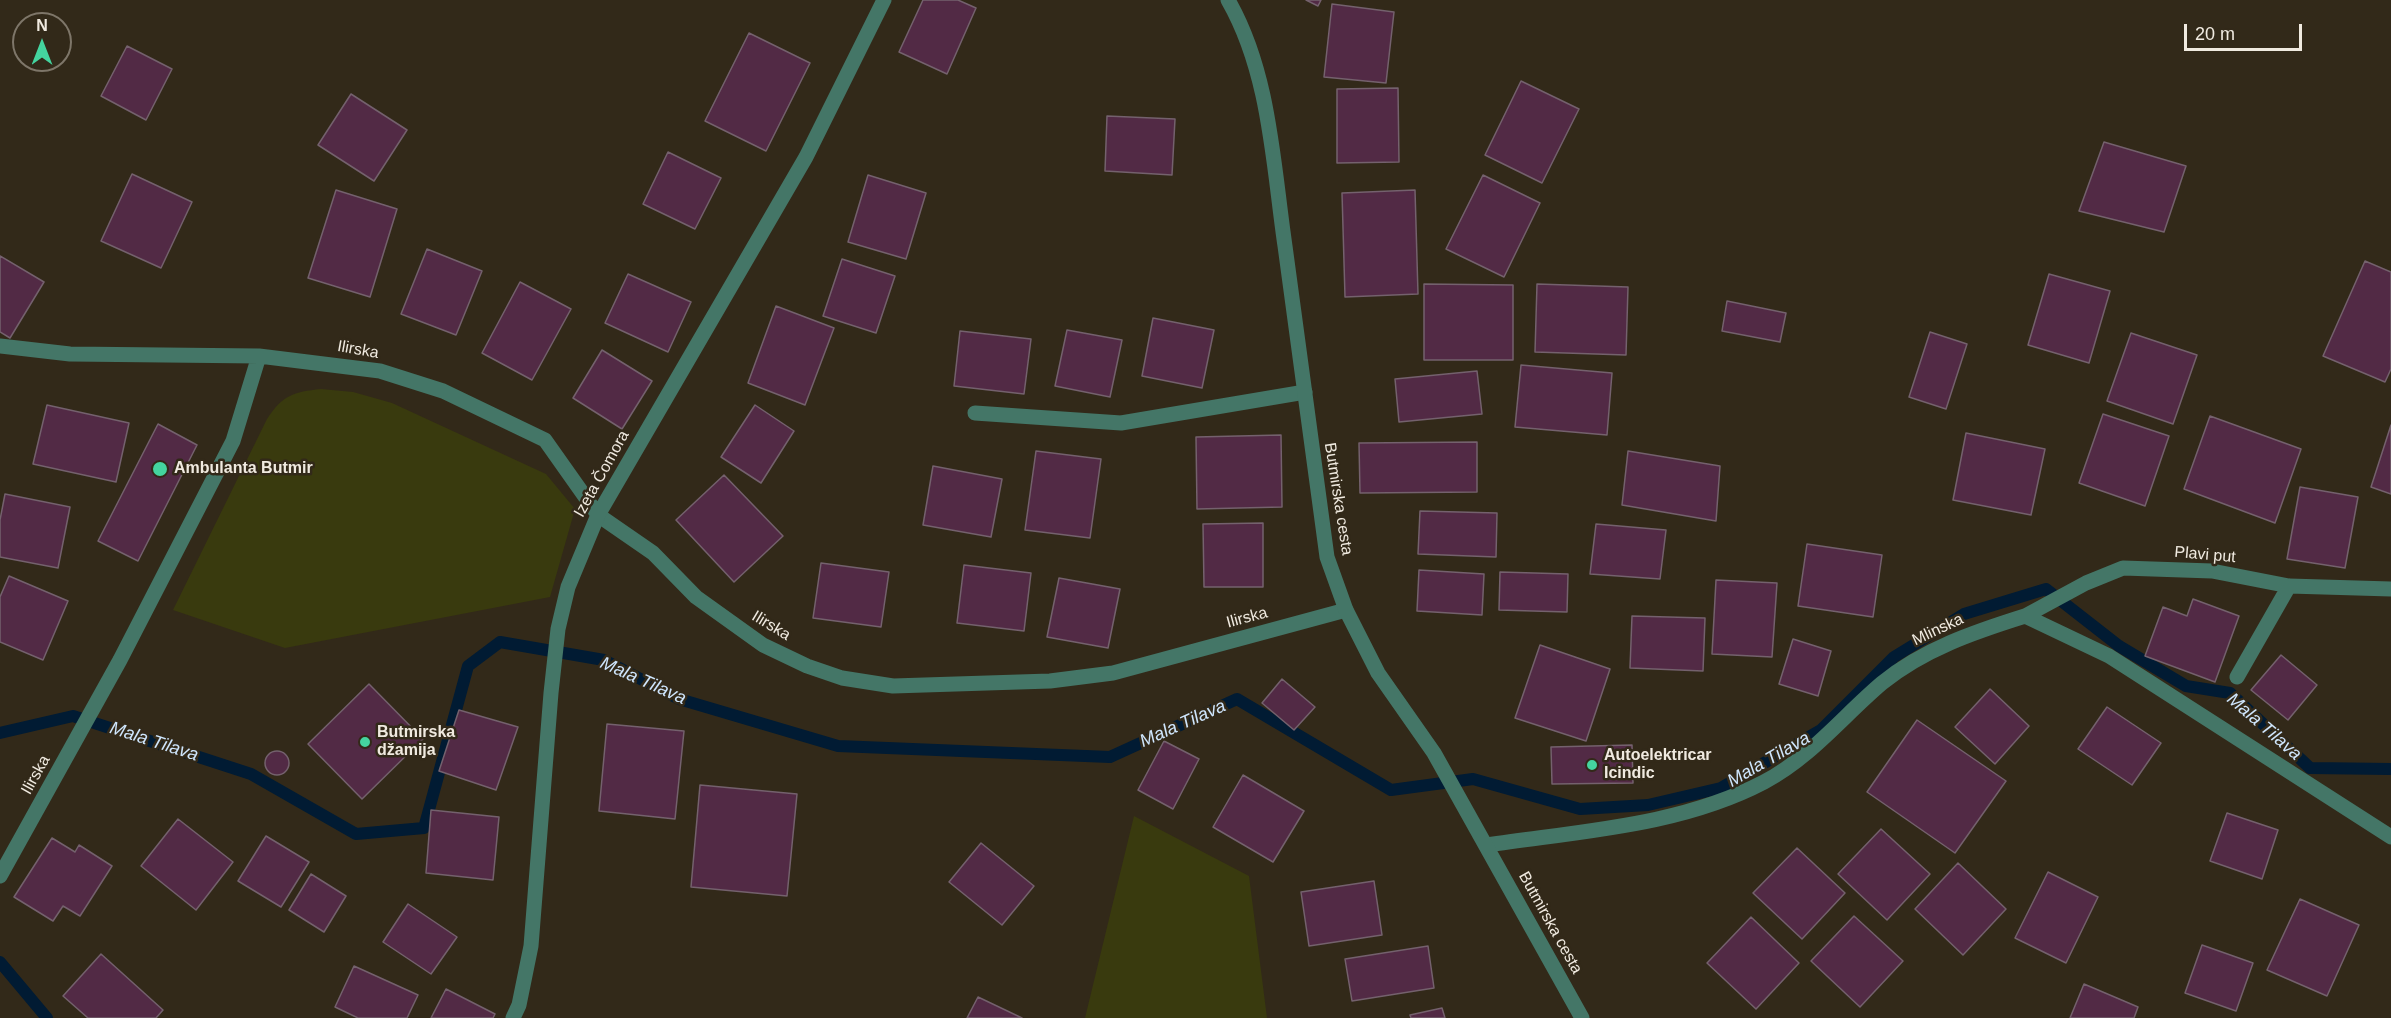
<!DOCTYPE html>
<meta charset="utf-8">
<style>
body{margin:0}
#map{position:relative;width:2391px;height:1018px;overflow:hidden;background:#322919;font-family:Arial,sans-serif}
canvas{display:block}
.north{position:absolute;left:12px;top:12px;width:60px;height:60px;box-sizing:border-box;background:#322919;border:2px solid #7e7669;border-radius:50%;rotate:0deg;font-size:16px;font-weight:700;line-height:24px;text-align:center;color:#f0eae0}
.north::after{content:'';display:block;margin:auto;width:21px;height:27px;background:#44d49f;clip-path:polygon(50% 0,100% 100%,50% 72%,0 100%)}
.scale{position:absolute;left:2184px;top:24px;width:118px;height:27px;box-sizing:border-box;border:3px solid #f0eae0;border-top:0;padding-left:8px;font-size:18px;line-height:21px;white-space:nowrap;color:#f0eae0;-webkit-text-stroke:4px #322919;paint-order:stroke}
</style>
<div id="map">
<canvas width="2391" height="1018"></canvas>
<div class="north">N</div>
<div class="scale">20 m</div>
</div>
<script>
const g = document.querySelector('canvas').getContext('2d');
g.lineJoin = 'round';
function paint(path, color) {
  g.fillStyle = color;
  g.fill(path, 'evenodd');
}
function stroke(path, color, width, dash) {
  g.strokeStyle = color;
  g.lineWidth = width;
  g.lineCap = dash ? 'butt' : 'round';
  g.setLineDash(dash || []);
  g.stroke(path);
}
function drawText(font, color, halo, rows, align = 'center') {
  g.font = font + ' Arial,sans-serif';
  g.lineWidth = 5;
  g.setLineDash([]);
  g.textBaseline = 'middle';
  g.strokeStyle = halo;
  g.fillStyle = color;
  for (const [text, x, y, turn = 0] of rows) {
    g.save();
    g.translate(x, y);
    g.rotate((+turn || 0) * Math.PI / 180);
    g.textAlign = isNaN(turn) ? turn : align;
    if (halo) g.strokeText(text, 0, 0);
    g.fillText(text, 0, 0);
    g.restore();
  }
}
paint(new Path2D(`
 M321,389L353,392L392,403L546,474L575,509L550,597L285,648L173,610L267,419C283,395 293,392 321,389Z
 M1134,816L1249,876L1267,1018H1085Z`), '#393a0e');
stroke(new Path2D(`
 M0,733L73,716L251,774L356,834L424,828L468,666L500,642L604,660L679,699L838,746L1110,757L1237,699L1391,790L1473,779L1580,809L1648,805L1721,788L1821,730L1894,657L1964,614L2046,589L2119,646L2186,686L2230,693L2310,768L2391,769
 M0,962L47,1018`), '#011b33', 12);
const building = new Path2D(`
 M923,0H958L976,8L947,74L899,52Z
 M1306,0H1321L1318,6Z
 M1332,4L1394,12L1386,83L1324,77Z
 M749,33L810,63L766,151L705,121Z
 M127,46L172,69L146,120L101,96Z
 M1521,81L1579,109L1542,183L1485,155Z
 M1398,88L1399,162L1337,163V89Z
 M351,94L407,130L374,181L318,145Z
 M1107,116L1175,119L1172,175L1105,171Z
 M2104,142L2186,166L2164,232L2079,211Z
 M668,152L721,178L695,229L643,204Z
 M132,174L192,202L161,268L101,241Z
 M868,175L926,193L906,259L848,242Z
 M1483,175L1540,203L1504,277L1446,249Z
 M336,190L397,209L370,297L308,278Z
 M1415,190L1418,294L1345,297L1342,193Z
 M427,249L482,271L456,335L401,314Z
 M0,256L44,282L10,338L0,332Z
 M842,259L895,276L876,333L823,316Z
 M2365,261L2391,272V369L2385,382L2323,356Z
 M628,274L691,302L668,352L605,323Z
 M2049,274L2110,291L2089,363L2028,345Z
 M520,282L571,309L532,380L482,353Z
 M1424,284L1513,285V360H1424Z
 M1537,284L1628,287L1626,355L1535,352Z
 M1727,301L1786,313L1780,342L1722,331Z
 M776,306L834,328L805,405L748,383Z
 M1153,318L1214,330L1202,388L1142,376Z
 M1067,330L1122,340L1110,397L1055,386Z
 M960,331L1031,339L1024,394L954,386Z
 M1930,332L1967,344L1946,409L1909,397Z
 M2131,333L2197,355L2173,424L2107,401Z
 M602,350L652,381L622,429L573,398Z
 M1521,365L1612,373L1607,435L1515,427Z
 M1477,371L1482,414L1399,422L1395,379Z
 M47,405L129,423L116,482L33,464Z
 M755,405L794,431L761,483L721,457Z
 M2103,414L2169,436L2145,506L2079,483Z
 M2210,416L2301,449L2275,523L2184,489Z
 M158,424L197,445L138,561L98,541Z
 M2391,425V494L2371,487Z
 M1966,433L2045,449L2031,515L1953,500Z
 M1281,435L1282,507L1197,509L1196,437Z
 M1477,442V492L1360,493L1359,443Z
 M1036,451L1101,459L1090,538L1025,530Z
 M1628,451L1720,466L1716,521L1622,505Z
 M933,466L1002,479L991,537L923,525Z
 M724,475L783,536L734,582L676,520Z
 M2300,487L2358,497L2345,568L2287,559Z
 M5,494L70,507L58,568L0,557V520Z
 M1420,511L1497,513L1496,557L1418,554Z
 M1263,523V587H1204L1203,524Z
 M1596,524L1666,530L1660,579L1590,574Z
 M1807,544L1882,555L1873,617L1798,606Z
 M821,563L889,572L881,627L813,618Z
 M964,565L1031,573L1024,631L957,623Z
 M1419,570L1484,574L1482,615L1417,611Z
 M1500,572L1568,574L1567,612L1499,610Z
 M9,576L68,601L43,660L0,642V597Z
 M1059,578L1120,589L1108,648L1047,637Z
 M1716,580L1777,583L1772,657L1712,654Z
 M2193,599L2239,616L2215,682L2145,656L2163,607L2187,616Z
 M1632,616L1705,618L1703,671L1630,668Z
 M1793,639L1831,651L1818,696L1779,684Z
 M1540,645L1610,669L1586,741L1515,718Z
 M2281,655L2317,685L2288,720L2251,690Z
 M1282,679L1315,707L1294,730L1262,703Z
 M369,684L423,739L362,799L308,744Z
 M1990,689L2029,726L1995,764L1955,727Z
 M2107,707L2161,743L2132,785L2078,749Z
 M459,710L518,727L496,790L439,771Z
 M1917,720L2006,781L1955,853L1867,792Z
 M607,724L684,731L675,819L599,811Z
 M1164,741L1199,759L1173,809L1138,790Z
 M1632,745L1633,783L1552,784L1551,747Z
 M265 763a12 12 0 1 1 24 0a12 12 0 1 1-24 0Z
 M1243,775L1304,811L1273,862L1213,827Z
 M700,785L797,794L787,896L691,887Z
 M431,810L499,817L493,880L426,873Z
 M2227,813L2278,830L2262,879L2210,861Z
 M178,819L233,862L196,910L141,866Z
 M1881,829L1930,874L1887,920L1838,874Z
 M266,836L309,862L281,907L238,881Z
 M52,838L75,852L79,845L112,866L80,916L63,906L53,921L14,897Z
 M981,843L1034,886L1002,925L949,882Z
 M1797,848L1845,893L1802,939L1753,893Z
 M1958,863L2006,909L1963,955L1915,909Z
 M2048,872L2098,897L2066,963L2015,938Z
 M311,874L346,896L324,932L289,910Z
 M1374,881L1382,935L1309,946L1301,892Z
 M2300,899L2359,925L2327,996L2267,970Z
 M408,904L457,937L431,974L383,942Z
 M1854,916L1903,961L1860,1007L1811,961Z
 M1751,917L1799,963L1756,1009L1707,963Z
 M2202,945L2253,963L2236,1011L2185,993Z
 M1428,946L1434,988L1352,1001L1345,959Z
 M101,954L163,1010L156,1018H88L63,996Z
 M354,966L418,995L407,1018H358L335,1007Z
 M2084,984L2138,1007L2134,1018H2070Z
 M446,989L495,1014L493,1018H431Z
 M978,997L1022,1018H967Z
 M1442,1008L1445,1018H1411L1410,1015Z`);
paint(building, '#522a45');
stroke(building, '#74616d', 1.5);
stroke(new Path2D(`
 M598,515L653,553L696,597L763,645L807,666L842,678L893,686L1050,681L1113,673L1346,610`), '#447667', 15);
stroke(new Path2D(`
 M0,346L70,354L259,356L380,371L443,391L545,440L598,515
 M975,413L1121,423L1305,392
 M2025,616L2086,583L2123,568L2212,571L2289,586L2391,589
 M2237,677L2289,586
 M1487,845C1580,831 1680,826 1764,782C1811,757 1843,716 1882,683C1924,649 1974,632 2025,616L2109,656L2391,837
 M0,876L120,660L233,441L259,356
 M513,1018L519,1005L531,946L551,693L558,629L568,587L598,515L806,157L884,0`), '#447667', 15);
stroke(new Path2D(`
 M1228,0C1270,73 1273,164 1285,246C1299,350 1313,453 1327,557L1346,610L1378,673L1434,753L1582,1018`), '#447667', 15);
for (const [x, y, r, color] of [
 [160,469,8,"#44d49f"],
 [365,742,6,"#44d49f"],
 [1592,765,6,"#44d49f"]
]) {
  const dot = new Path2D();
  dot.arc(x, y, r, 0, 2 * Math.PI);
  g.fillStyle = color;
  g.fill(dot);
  stroke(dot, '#322919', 2);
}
drawText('16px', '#f0eae0', '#322919', [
 ["Ilirska",358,350,10],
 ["Izeta Čomora",602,474,-61],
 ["Butmirska cesta",1338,499,81],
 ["Plavi put",2205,555,5],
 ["Ilirska",1247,618,-15],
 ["Ilirska",771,626,31],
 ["Mlinska",1938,630,-25],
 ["Ilirska",36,775,-61],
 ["Butmirska cesta",1550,923,61]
]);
drawText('bold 16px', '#f0eae0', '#322919', [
 ["Ambulanta Butmir",174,469],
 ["Butmirska",377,733],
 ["džamija",377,751],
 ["Autoelektricar",1604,756],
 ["Icindic",1604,774]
], 'left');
drawText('italic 18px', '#cfe6fd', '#322919', [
 ["Mala Tilava",643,681,24],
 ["Mala Tilava",1183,724,-24],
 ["Mala Tilava",2264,727,41],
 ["Mala Tilava",154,742,18],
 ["Mala Tilava",1769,760,-30]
]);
</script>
